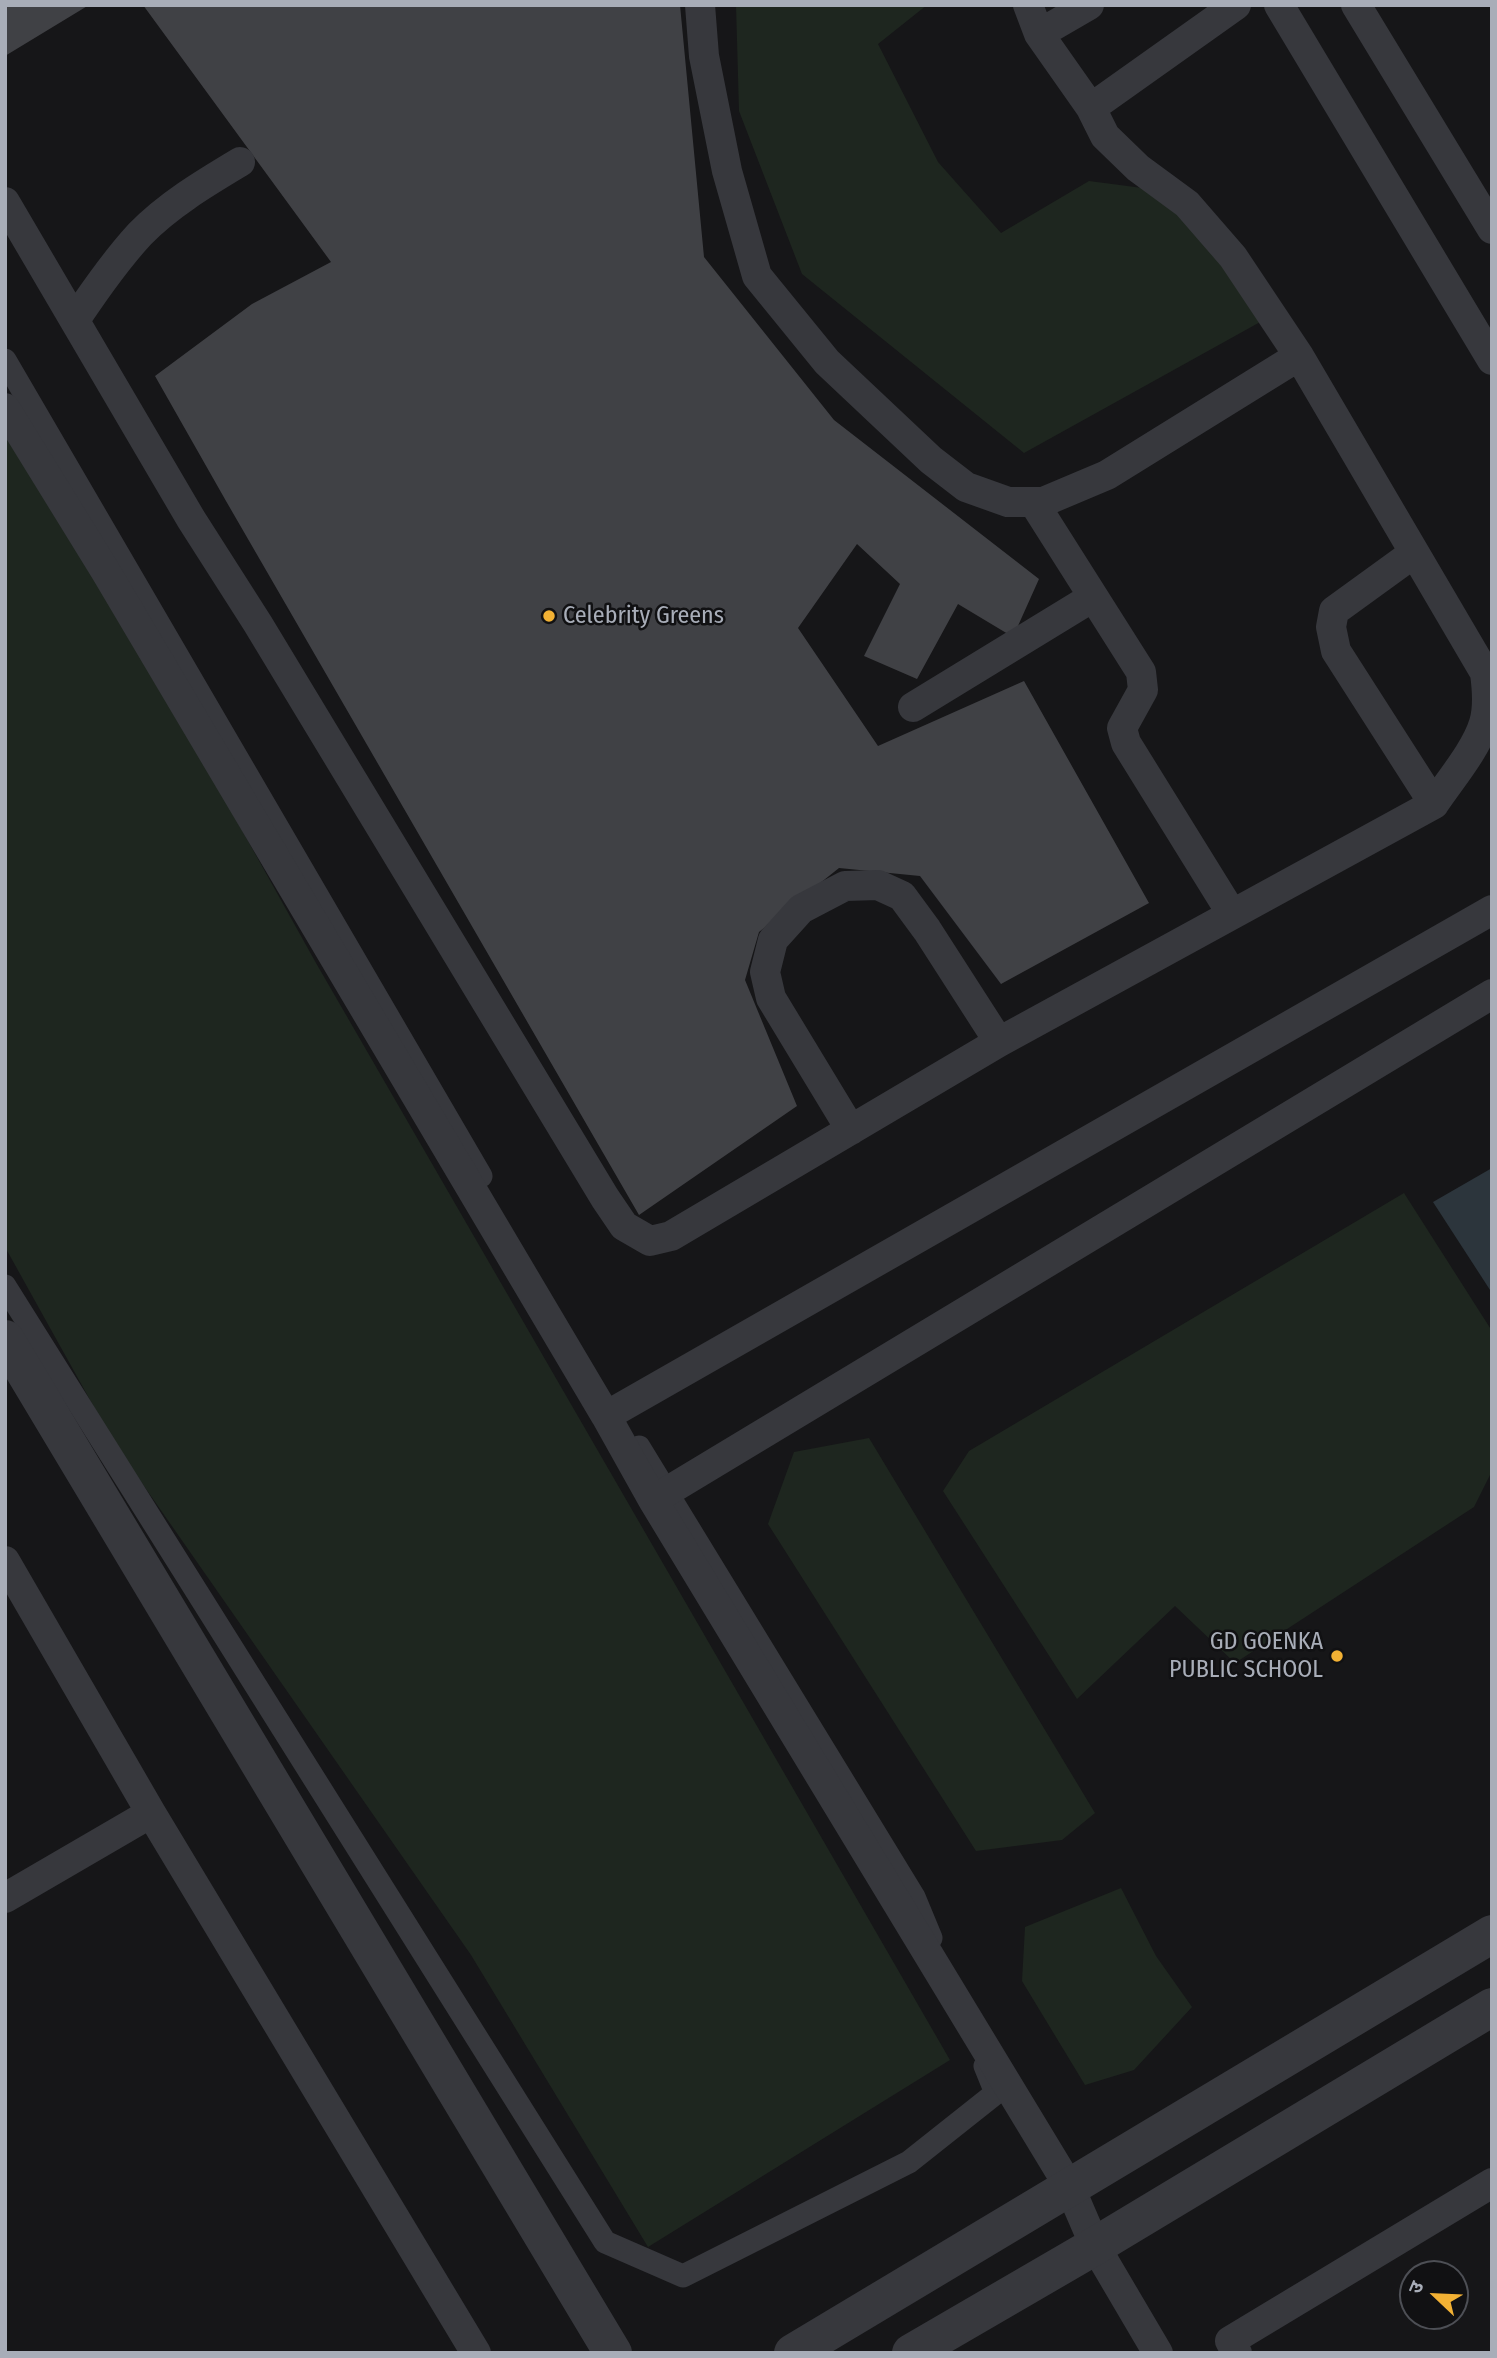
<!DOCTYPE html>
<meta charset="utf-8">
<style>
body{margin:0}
#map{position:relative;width:1497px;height:2358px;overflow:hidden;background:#161618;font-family:"Fira Sans Condensed","Noto Sans Devanagari",sans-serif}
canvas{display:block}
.frame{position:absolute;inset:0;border:7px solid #a8adb8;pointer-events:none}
.north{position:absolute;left:1399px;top:2260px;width:70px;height:70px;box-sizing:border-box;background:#111113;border:2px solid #4d4f55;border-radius:50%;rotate:293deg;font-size:19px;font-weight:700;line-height:28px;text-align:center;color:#a8adb8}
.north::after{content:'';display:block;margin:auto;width:24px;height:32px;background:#f2b134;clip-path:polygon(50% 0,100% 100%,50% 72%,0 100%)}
</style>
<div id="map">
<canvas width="1497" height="2358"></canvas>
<div class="frame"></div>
<div class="north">उ</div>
</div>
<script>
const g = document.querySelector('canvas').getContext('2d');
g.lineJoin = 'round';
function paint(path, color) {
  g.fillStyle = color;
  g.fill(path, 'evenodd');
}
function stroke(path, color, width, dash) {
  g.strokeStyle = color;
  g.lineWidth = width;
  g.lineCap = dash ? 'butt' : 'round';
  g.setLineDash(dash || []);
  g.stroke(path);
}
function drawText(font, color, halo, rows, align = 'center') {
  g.font = font + ' "Fira Sans Condensed",sans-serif';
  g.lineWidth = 5;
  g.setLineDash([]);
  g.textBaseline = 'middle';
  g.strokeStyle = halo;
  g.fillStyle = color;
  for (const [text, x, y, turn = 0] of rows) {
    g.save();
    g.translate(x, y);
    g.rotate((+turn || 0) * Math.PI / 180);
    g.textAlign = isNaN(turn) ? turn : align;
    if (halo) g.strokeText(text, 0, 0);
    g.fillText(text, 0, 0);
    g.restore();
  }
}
paint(new Path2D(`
 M736,5H927L878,44L938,162L1001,233L1089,181L1196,195L1271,316L1024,453L802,274L739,111Z
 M5,405L316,963L950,2060L648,2247L471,1955L114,1443L5,1247Z
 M1404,1193L1492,1331V1471L1474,1507L1235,1663L1175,1606L1077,1699L943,1491L969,1451Z
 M869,1438L1095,1813L1062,1840L976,1851L768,1524L794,1452Z
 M1121,1888L1156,1956L1192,2007L1134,2070L1085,2085L1022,1981L1025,1927Z`), '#1e261f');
paint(new Path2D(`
 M1492,1168V1293L1433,1202Z`), '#2c353c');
paint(new Path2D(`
 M5,5H89L5,56Z
 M143,5H680L704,257L834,420L1039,579L1013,637L958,604L917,679L864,656L900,584L857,544L798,628L878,746L1024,681L1149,903L1001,984L920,876L839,868L759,932L745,980L797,1106L639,1215L226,501L155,376L252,304L331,262Z`), '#404145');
stroke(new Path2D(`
 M5,360L481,1176
 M5,1286L605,2242L683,2276L909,2162L996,2093L985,2066
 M639,1447L914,1897L931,1938`), '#37383d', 23);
stroke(new Path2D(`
 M700,5L704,56L727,171L757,276L827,362L931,460L966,487L1008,502H1043L1107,475L1299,356L1233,257L1187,204L1138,168L1105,136L1091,108L1039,34L1028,5
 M1279,5L1492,360
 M1356,5L1492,229
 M1039,34L1089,5
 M1091,108L1236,5
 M5,202L191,519L258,624L605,1198L624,1226L650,1241L671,1236L999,1042L1434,804C1450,780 1476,750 1484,723C1489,707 1487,688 1485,673L1299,356
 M75,320C95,290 115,261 140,234C168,205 205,183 240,162
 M5,408L106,572L606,1416L653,1500L1070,2188L1095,2246L1158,2353
 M1034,503L1141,672L1143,690L1122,728L1126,743L1232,914
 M1414,553L1334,611L1331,627L1336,651L1434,804
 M913,707L1093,597
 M851,1130L771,998L765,972L773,940L801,909L845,886L878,885L902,896L927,930L999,1042
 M606,1416L1492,910
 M653,1500L1492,994
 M5,1561L151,1813L476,2353
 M5,1898L151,1813
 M1237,2353L1230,2341L1492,2183`), '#37383d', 30);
stroke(new Path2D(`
 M5,1339L613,2353
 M793,2353L1492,1934
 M911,2353L1095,2246L1492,2007`), '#37383d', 38);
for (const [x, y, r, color] of [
 [549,616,7,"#f2b134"],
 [1337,1656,7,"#f2b134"]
]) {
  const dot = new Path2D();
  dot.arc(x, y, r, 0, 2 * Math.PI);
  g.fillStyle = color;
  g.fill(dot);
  stroke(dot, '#111113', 2.5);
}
drawText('24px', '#a8adb8', '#111113', [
 ["Celebrity Greens",563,616],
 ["GD GOENKA",1323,1642,"right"],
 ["PUBLIC SCHOOL",1323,1670,"right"]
], 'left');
</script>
